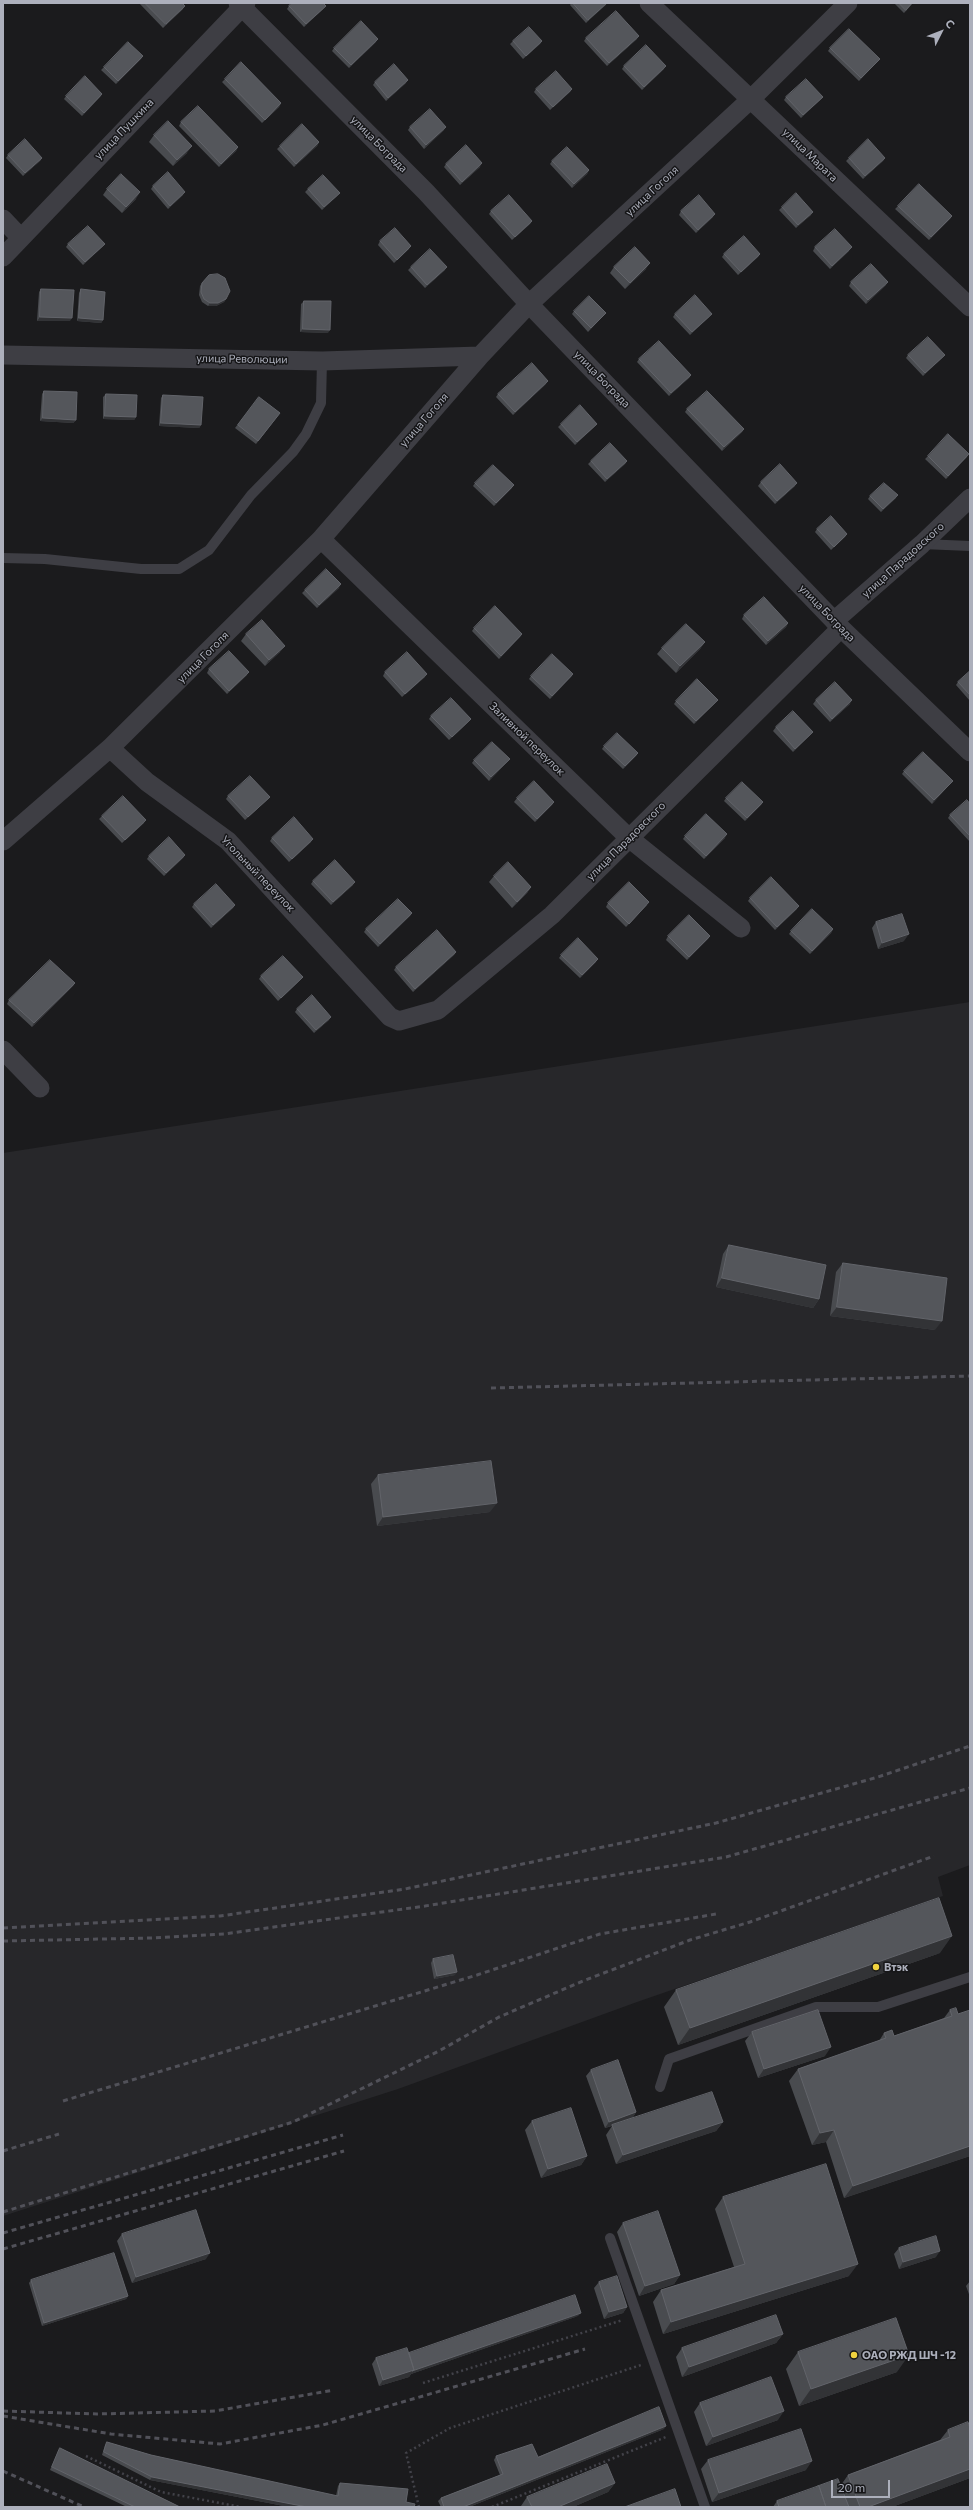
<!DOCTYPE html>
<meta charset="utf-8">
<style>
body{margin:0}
#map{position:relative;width:973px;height:2510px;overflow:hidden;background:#1b1b1d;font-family:Commissioner,sans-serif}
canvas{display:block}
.frame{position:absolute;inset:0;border:4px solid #adb0bc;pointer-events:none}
.north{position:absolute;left:921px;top:12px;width:40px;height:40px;-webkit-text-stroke:3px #161618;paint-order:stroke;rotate:48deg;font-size:11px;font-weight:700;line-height:16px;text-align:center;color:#adb0bc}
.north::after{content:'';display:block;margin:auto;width:14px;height:18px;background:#adb0bc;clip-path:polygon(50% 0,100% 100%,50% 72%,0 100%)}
.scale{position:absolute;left:831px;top:2480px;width:59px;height:18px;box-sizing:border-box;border:2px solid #adb0bc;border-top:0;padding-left:5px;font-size:12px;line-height:14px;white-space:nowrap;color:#adb0bc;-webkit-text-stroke:3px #161618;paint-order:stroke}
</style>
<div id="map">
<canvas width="973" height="2510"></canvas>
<div class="frame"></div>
<div class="north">С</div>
<div class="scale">20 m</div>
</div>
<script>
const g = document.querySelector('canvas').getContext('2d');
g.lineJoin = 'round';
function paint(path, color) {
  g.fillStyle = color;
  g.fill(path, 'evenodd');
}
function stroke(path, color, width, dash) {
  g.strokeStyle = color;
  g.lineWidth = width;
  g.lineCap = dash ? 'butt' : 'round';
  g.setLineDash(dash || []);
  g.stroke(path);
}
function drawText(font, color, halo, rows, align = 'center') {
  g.font = font + ' Commissioner,sans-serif';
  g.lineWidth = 3;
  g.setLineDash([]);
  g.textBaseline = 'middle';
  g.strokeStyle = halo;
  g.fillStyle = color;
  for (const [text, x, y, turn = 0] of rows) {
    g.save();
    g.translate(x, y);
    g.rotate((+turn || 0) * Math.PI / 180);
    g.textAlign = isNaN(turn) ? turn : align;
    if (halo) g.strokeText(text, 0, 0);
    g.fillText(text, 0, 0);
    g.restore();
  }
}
paint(new Path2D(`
 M970,1002V1865L938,1877L943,1896L637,2002L398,2089L3,2216V1153Z`), '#27272a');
stroke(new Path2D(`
 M423,2383L623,2320
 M86,2456L161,2492L241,2507
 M419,2507L406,2453L450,2428L641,2365
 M492,2507L666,2437`), '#424249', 2.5, [2, 3]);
stroke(new Path2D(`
 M922,544L970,546
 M3,558L45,559L141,569H179L209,550L251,495L293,452L306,434L321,403L322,361
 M660,2087L669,2059L816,2007H878L970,1977
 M610,2238L705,2507`), '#3e3e44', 10);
stroke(new Path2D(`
 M238,3L426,192L529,304L841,628L970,752
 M649,3L970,307
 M3,219L20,237
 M3,257L246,3
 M3,355L322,361L480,356
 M321,539L629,838L741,928
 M834,621L922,544L970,498
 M110,748L147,782L228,841L390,1017L399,1021L438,1010L552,915L841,628
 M3,841L110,748L321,539L480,356L529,304L751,99L848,3
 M3,1050L40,1088`), '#3e3e44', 19);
stroke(new Path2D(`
 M491,1388L970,1376
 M3,1928L220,1916L405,1889L716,1823L878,1777L970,1746
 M3,1941L153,1938L224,1934L425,1906L726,1857L970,1788
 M63,2101L477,1975L600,1934L716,1914
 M3,2151L59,2134
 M3,2212L293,2122L439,2051L499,2017L583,1981L690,1940L750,1922L934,1856
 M3,2233L343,2135
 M3,2249L344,2151
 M3,2411L97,2414L215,2411L334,2390
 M3,2416L111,2434L220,2444L323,2425L585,2349
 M3,2471L84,2507`), '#515159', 3, [5, 4]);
paint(new Path2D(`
 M139,3H182L183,9L163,28Z
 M571,3H607L586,23L570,5Z
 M894,3H913L904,13Z
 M289,6L323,9L304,27L287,9Z
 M586,38L637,39L607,66L584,41Z
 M513,41H542L540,44L523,59L510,44Z
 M376,42L349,68L332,51L334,48Z
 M830,48L877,62L859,81L828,51Z
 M143,56L141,59L116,84L101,70L104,67Z
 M624,66L664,69L642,90L622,69Z
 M225,79L281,103L279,107L262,123L222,82Z
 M375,82L406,83L386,101L373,85Z
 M536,89H572L570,92L550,110L534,92Z
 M102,94L100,97L82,116L64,99L66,96Z
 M786,97H823L820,100L801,118L784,100Z
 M181,122L238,147L236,151L219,167L179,126Z
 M410,127L444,130L424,149L408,130Z
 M154,135L187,153L173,166L149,142Z
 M319,142L317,146L294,167L277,149L280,146Z
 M8,155L42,158L40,161L23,176L6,158Z
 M849,158H885L883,161L863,179L846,161Z
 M552,161L589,170L587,174L572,188L550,164Z
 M446,164L480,167L460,185L444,167Z
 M153,186L183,195L168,209L151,189Z
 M107,189L136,199L122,213L103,195Z
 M308,189L337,196L322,210L305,192Z
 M898,206L952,216L950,219L929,240L895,209Z
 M782,207L811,215L796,228L779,210Z
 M491,211L532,221L530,224L512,240L489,214Z
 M681,211L713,217L696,233L679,215Z
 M380,241L409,249L394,263L378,245Z
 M68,244H105L102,247L83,265L66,247Z
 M815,247L849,251L830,269L813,251Z
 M724,254H760L758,257L738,275L722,257Z
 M411,267L445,270L425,288L408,270Z
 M614,267L646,269L625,289L610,273Z
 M851,282L886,285L866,304L849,286Z
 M202,283L226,299L224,302L216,306H208L202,302L199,295L200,286Z
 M41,289L70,321H37L39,292Z
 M81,289L103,320L101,323L77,321L79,293Z
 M304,301L328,333L300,332L301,304Z
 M574,311L603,316L588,332L572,314Z
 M675,314L709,317L690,335L673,317Z
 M908,355H945L942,358L923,376L906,358Z
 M639,359L691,375L689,378L669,396L637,362Z
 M546,384L513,415L496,397L498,394Z
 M44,391L76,420L73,423L40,421L42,394Z
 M106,394L136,417L134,420L103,419V397Z
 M163,395L201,425L199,428L159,426L161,398Z
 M259,397L280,413L256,444L235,428Z
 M687,409L744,429L742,432L722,451L685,412Z
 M561,424H597L594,427L575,445L558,427Z
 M928,456L967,457L946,479L925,459Z
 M591,461H627L625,464L605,482L588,464Z
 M761,482L795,486L775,504L758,486Z
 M475,483L512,488L494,506L473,486Z
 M870,496L896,498L881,512L868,499Z
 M817,529L847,534L845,537L831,550L815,532Z
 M339,588L317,608L302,593L305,590Z
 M744,615L788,623L786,627L766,645L742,619Z
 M474,628L522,634L520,637L499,659L472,631Z
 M246,634L280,652L265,666L241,641Z
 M705,642L700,649L676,673L657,654L662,648Z
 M209,669L247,675L227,694L207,673Z
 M970,671V701L956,685L958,682Z
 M385,672L425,677L402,697L383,676Z
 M573,674L571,677L550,699L529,679L531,676Z
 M816,700L850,704L830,722L813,704Z
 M676,701L715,703L694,724L674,704Z
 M431,716L471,719L468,722L449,740L429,719Z
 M776,727L813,732L793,752L773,731Z
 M604,746L638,753L636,756L623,769L602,749Z
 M510,759L507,762L489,781L472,763L474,760Z
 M904,771L953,781L950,784L932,804L902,774Z
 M228,796L270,797L267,800L245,820L226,799Z
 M517,798L554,802L552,805L535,822L514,802Z
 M726,798L763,802L761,805L745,821L724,801Z
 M970,804V842L948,818L950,815Z
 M102,816L144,823L122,843L99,819Z
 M685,836L725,838L704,859L683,839Z
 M272,838L311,842L289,862L270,841Z
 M185,855L183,858L164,876L147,859L149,856Z
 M494,876L531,887L527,893L512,908L489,882Z
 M313,881L353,885L331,905L311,884Z
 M750,898L797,909L775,930L748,901Z
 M608,903L647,905L626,927L606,907Z
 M194,904L235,905L233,908L211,928L192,907Z
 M412,913L410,916L378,947L364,932L366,929Z
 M876,922L904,941L878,949L872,928Z
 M833,929L831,933L810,954L789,934L791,931Z
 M668,936H710L708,939L687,960L666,940Z
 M456,952L454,955L413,992L394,970L396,967Z
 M561,955L596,962L580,978L559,958Z
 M261,976L303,977L300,980L278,1001L259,979Z
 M75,983L73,986L32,1027L7,1004L9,1000Z
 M297,1009L329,1020L314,1033L295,1012Z
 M729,1245L819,1299L813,1308L716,1287L723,1254Z
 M843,1263L935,1330L830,1316L836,1272Z
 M378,1475L490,1512L377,1526L371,1484Z
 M940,1953L678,2045L664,2007L676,1990Z
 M433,1959L455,1975L434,1979L431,1963Z
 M950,2010L958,2014L970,2156L844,2198L826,2142L812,2145L789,2081L798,2069L879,2041L884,2033L894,2036L944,2018Z
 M752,2032L825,2056L758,2078L745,2041Z
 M591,2070L636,2112L632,2119L723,2122L716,2131L616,2164L606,2135L612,2126L605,2128L586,2076Z
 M532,2121L587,2156L581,2165L541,2178L525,2130Z
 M723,2197L849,2276L663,2334L653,2302L661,2290L734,2267L715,2209Z
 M623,2223L680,2275L674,2284L639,2296L617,2232Z
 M122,2234L206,2259L132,2283L117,2241Z
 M899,2248L936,2257L899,2269L894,2254Z
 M31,2280L128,2296L126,2299L42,2326L29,2283Z
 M970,2281V2297L966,2286Z
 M599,2282L627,2307L623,2313L604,2319L594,2288Z
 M578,2316L411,2374L409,2377L379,2386L372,2364L376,2358L409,2353Z
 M783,2334L776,2343L682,2377L676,2357L682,2348Z
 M798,2352L897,2372L799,2406L786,2369Z
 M700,2403L778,2420L706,2446L694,2412Z
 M970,2428V2478L892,2507H773L777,2501L841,2485L848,2475L940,2440L948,2430Z
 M664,2429L469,2507H441L438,2501L441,2498L500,2475L494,2460L496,2456L538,2457Z
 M107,2442L151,2455L336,2496L338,2486L340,2483L406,2502L414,2507H289L150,2480L102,2455L105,2445Z
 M60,2448L180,2507H127L50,2470L58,2451Z
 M708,2460L806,2470L712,2502L701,2469Z
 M615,2483L608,2492L573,2507H521V2506L527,2497Z`), '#494b4f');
paint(new Path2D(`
 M607,3L606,5L586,23L588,20Z
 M185,6L183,9L163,28L166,24Z
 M326,6L323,9L304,27L306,24Z
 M639,36L637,39L607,66L609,63Z
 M378,39L376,42L349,68L351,65Z
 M542,41L540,44L523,59L526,56Z
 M143,56L141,59L116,84L118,81Z
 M666,66L664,69L642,90L644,87Z
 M408,80L406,83L386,101L388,98Z
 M572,89L570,92L550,110L553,107Z
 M102,94L100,97L82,116L84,113Z
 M823,97L820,100L801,118L803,115Z
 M281,103L279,107L262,123L265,120Z
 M446,127L444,130L424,149L426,145Z
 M319,142L317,146L294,167L296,164Z
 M192,146L187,153L173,166L177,160Z
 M238,147L236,151L219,167L221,164Z
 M42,158L40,161L23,176L25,173Z
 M885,158L883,161L863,179L865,176Z
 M482,163L480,167L460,185L462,182Z
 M589,170L587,174L572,188L574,184Z
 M140,192L136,199L122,213L126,207Z
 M185,192L183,195L168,209L170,206Z
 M340,193L337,196L322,210L324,207Z
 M813,212L811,215L796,228L798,225Z
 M715,214L713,217L696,233L698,230Z
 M952,216L950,219L929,240L931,237Z
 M532,221L530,224L512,240L515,237Z
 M105,244L102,247L83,265L85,262Z
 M411,246L409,249L394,263Z
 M852,247L849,251L830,269L832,266Z
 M760,254L758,257L738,275L741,272Z
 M650,263L646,269L625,289L630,283Z
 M447,267L445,270L425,288L427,285Z
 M888,282L886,285L866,304L868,300Z
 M226,299L224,302L216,306H208L210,303Z
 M712,314L709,317L690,335L692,332Z
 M40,317L72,318L70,321H37Z
 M79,318L103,320L101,323L77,321Z
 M303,329L330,330L328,333L300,332Z
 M945,355L942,358L923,376L925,373Z
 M691,375L689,378L669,396L671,393Z
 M548,381L546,384L513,415L515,412Z
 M105,416L136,417L134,420L103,419Z
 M43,418L76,420L73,423L40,421Z
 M161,423L201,425L199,428L159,426Z
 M597,424L594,427L575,445L577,442Z
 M744,429L742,432L722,451L724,447Z
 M969,454L967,457L946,479L948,476Z
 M627,461L625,464L605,482L607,479Z
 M797,483L795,486L775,504L777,501Z
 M514,485L512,488L494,506L496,503Z
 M898,495L896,498L881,512L883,509Z
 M847,534L845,537L831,550Z
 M341,584L339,588L317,608L319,605Z
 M788,623L786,627L766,645L768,641Z
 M522,634L520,637L499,659L501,656Z
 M705,642L700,649L676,673L680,666Z
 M285,646L280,652L265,666L269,660Z
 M249,672L247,675L227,694L229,691Z
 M427,674L425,677L402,697L405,694Z
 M573,674L571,677L550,699L552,696Z
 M718,700L694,724L696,721Z
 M852,700L850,704L830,722L832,719Z
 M813,732L793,752L795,749Z
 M638,753L636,756L623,769L625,766Z
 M510,759L507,762L489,781L491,777Z
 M953,781L950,784L932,804L934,800Z
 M554,802L552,805L535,822L537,819Z
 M763,802L761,805L745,821L747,818Z
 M146,820L144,823L122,843L125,840Z
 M727,834L725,838L704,859L706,856Z
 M313,839L311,842L289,862L292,859Z
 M185,855L183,858L164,876L166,873Z
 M355,882L353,885L331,905L333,902Z
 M531,887L527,893L512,908L517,902Z
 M235,905L233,908L211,928L213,925Z
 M799,906L797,909L775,930L777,927Z
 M412,913L410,916L378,947L380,944Z
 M833,929L831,933L810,954L812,951Z
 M909,934L904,941L878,949L882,943Z
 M710,936L708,939L687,960L689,957Z
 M456,952L454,955L413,992L415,989Z
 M598,959L596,962L580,978L582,975Z
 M75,983L73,986L32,1027L34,1023Z
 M331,1017L329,1020L314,1033L316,1030Z
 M722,1278L819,1299L813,1308L716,1287Z
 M837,1307L942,1321L935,1330L830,1316Z
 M497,1503L490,1512L377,1526L383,1517Z
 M952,1936L940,1953L678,2045L690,2028Z
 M457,1972L455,1975L434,1979L437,1976Z
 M831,2047L825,2056L758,2078L764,2069Z
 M636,2112L632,2119L605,2128L609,2122Z
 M723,2122L716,2131L616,2164L623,2155Z
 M834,2130L826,2142L812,2145L820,2133Z
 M970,2146V2156L844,2198L853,2186Z
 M587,2156L581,2165L541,2178L548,2169Z
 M940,2251L936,2257L899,2269L903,2262Z
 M210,2253L206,2259L132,2283L136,2277Z
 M858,2264L849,2276L663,2334L671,2322Z
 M680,2275L674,2284L639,2296L645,2286Z
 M128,2296L126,2299L42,2326L44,2323Z
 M627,2307L623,2313L604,2319L609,2312Z
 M581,2313L578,2316L411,2374L409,2377L379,2386L383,2380Z
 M783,2334L776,2343L682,2377L689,2367Z
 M909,2355L897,2372L799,2406L811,2389Z
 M784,2411L778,2420L706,2446L713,2437Z
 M666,2426L664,2429L469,2507H463Z
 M812,2461L806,2470L712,2502L719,2493Z
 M970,2469V2478L892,2507H868Z
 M152,2477L307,2507H289L150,2480Z
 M615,2483L608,2492L573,2507H558Z`), '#323336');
const building = new Path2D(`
 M145,3H182L185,6L166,24Z
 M292,3H323L326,6L306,24L289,6Z
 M573,3H607L588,20Z
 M899,3H912L906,10Z
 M616,11L639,36L609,63L586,38Z
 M361,21L378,39L351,65L334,48Z
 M529,27L542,41L526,56L513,41Z
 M849,29L880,59L861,78L830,48Z
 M128,42L143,56L118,81L104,67Z
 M646,45L666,66L644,87L624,66Z
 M241,62L281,103L265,120L225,79Z
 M394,64L408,80L388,98L375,82Z
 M556,71L572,89L553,107L536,89Z
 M85,76L102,94L84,113L66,96Z
 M806,79L823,97L803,115L786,97Z
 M198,106L238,147L221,164L181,122Z
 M430,109L446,127L426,145L410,127Z
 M168,121L192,146L177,160L154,135Z
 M302,124L319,142L296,164L280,146Z
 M25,139L42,158L25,173L8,155Z
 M868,139L885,158L865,176L849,158Z
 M466,145L482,163L462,182L446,164Z
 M567,147L589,170L574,184L552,161Z
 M168,172L185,192L170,206L153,186Z
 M121,174L140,192L126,207L107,189Z
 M323,175L340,193L324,207L308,189Z
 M919,184L952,216L931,237L898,206Z
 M796,193L813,212L798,225L782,207Z
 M509,195L532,221L515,237L491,211Z
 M699,195L715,214L698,230L681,211Z
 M88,226L105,244L85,262L68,244Z
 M395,228L411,246L397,260L380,241Z
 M835,229L852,247L832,266L815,247Z
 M744,236L760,254L741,272L724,254Z
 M635,247L650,263L630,283L614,267Z
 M430,249L447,267L427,285L411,267Z
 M871,264L888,282L868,300L851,282Z
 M218,274L225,278L230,291L226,299L218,303H210L204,299L201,292L202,283L209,275Z
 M41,289L74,290L72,318L40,317Z
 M81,289L105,292L103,320L79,318Z
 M695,295L712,314L692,332L675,314Z
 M589,296L606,313L591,328L574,311Z
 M304,301H331L330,330L303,329Z
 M928,337L945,355L925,373L908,355Z
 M659,341L691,375L671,393L639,359Z
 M532,363L548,381L515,412L498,394Z
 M44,391L77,392L76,420L43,418Z
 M707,391L744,429L724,447L687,409Z
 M106,394L137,395L136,417L105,416Z
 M163,395L203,397L201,425L161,423Z
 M259,397L280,413L258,441L238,425Z
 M580,405L597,424L577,442L561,424Z
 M948,434L969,454L948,476L928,456Z
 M610,443L627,461L607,479L591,461Z
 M780,464L797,483L777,501L761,482Z
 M493,465L514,485L496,503L475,483Z
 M884,483L898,495L883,509L870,496Z
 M831,516L847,534L834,547L817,529Z
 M326,569L341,584L319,605L305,590Z
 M764,597L788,623L768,641L744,615Z
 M495,606L522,634L501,656L474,628Z
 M262,620L285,646L269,660L246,634Z
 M686,624L705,642L680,666L662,648Z
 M229,651L249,672L229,691L209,669Z
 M407,652L427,674L405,694L385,672Z
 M552,654L573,674L552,696L531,676Z
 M970,671V695L958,682Z
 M697,679L718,700L696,721L676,701Z
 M835,682L852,700L832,719L816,700Z
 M451,698L471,719L452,737L431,716Z
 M793,711L813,732L795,749L776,727Z
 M617,733L638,753L625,766L604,746Z
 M492,742L510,759L491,777L474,760Z
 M923,752L953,781L934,800L904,771Z
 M250,776L270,797L248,817L228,796Z
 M534,781L554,802L537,819L517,798Z
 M742,782L763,802L747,818L726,798Z
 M123,796L146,820L125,840L102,816Z
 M967,800L970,804V836L950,815Z
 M706,814L727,834L706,856L685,836Z
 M294,817L313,839L292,859L272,838Z
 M169,837L185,855L166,873L149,856Z
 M335,860L355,882L333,902L313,881Z
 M508,862L531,887L517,902L494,876Z
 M771,877L799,906L777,927L750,898Z
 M629,882L649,902L629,924L608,903Z
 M216,884L235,905L213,925L194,904Z
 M398,899L412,913L380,944L366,929Z
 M812,909L833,929L812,951L791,931Z
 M902,914L909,934L882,943L876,922Z
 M689,915L710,936L689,957L668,936Z
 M437,930L456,952L415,989L396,967Z
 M578,938L598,959L582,975L561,955Z
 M283,956L303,977L281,998L261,976Z
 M50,960L75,983L34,1023L9,1000Z
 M312,995L331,1017L316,1030L297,1009Z
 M729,1245L826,1265L819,1299L722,1278Z
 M843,1263L947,1278L942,1321L837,1307Z
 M491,1461L497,1503L383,1517L378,1475Z
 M939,1898L952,1936L690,2028L676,1990Z
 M453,1955L457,1972L437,1976L433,1959Z
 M956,2008L958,2014L970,2010V2146L853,2186L834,2130L820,2133L798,2069L886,2038L884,2033L892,2030L894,2036L952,2016L950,2010Z
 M818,2010L831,2047L764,2069L752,2032Z
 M618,2060L636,2112L609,2122L591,2070Z
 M712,2092L723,2122L623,2155L612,2125Z
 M571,2108L587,2156L548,2169L532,2121Z
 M826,2164L858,2264L671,2322L661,2290L745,2264L723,2197Z
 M196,2210L210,2253L136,2277L122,2234Z
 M658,2211L680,2275L645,2286L623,2223Z
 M936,2236L940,2251L903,2262L899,2248Z
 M114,2253L128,2296L44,2323L31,2280Z
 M617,2276L627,2307L609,2312L599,2282Z
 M575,2295L581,2313L412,2371L414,2370L409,2353Z
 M776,2315L783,2334L689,2367L682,2348Z
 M896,2318L909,2355L811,2389L798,2352Z
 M407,2348L414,2370L383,2380L376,2358Z
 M771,2377L784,2411L713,2437L700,2403Z
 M659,2407L666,2426L463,2507H444L441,2498L503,2474L496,2456L532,2444L538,2457Z
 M968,2422L970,2428V2469L868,2507H860L848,2475L950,2437L948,2430Z
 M801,2429L812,2461L719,2493L708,2460Z
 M107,2442L151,2455L338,2496L340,2483L408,2489L406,2502L415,2504L414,2507H307L152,2477L104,2452Z
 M60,2448L180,2507H135L52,2467Z
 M607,2464L615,2483L558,2507H532L527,2497Z
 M838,2479L849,2507H826L819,2486H818Z
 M819,2486L826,2507H779L777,2501Z
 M675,2489L681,2507H625Z`);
paint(building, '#54565b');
stroke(building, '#62646a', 1);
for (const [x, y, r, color] of [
 [876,1967,4,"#f1d33f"],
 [854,2355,4,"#f1d33f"]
]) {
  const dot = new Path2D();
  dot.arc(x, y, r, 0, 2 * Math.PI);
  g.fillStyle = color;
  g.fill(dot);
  stroke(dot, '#161618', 1.5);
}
drawText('11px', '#adb0bc', '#161618', [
 ["улица Пушкина",124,129,-46],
 ["улица Бограда",379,144,45],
 ["улица Марата",810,155,44],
 ["улица Гоголя",652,191,-43],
 ["улица Революции",242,359,1],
 ["улица Бограда",602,379,46],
 ["улица Гоголя",424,420,-49],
 ["улица Парадовского",903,560,-42],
 ["улица Бограда",827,613,46],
 ["улица Гоголя",203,657,-45],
 ["Заливной переулок",527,739,44],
 ["улица Парадовского",626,841,-45],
 ["Угольный переулок",258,874,46]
]);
drawText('bold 11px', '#adb0bc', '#161618', [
 ["Втэк",884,1967],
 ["ОАО РЖД ШЧ -12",862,2355]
], 'left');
</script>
